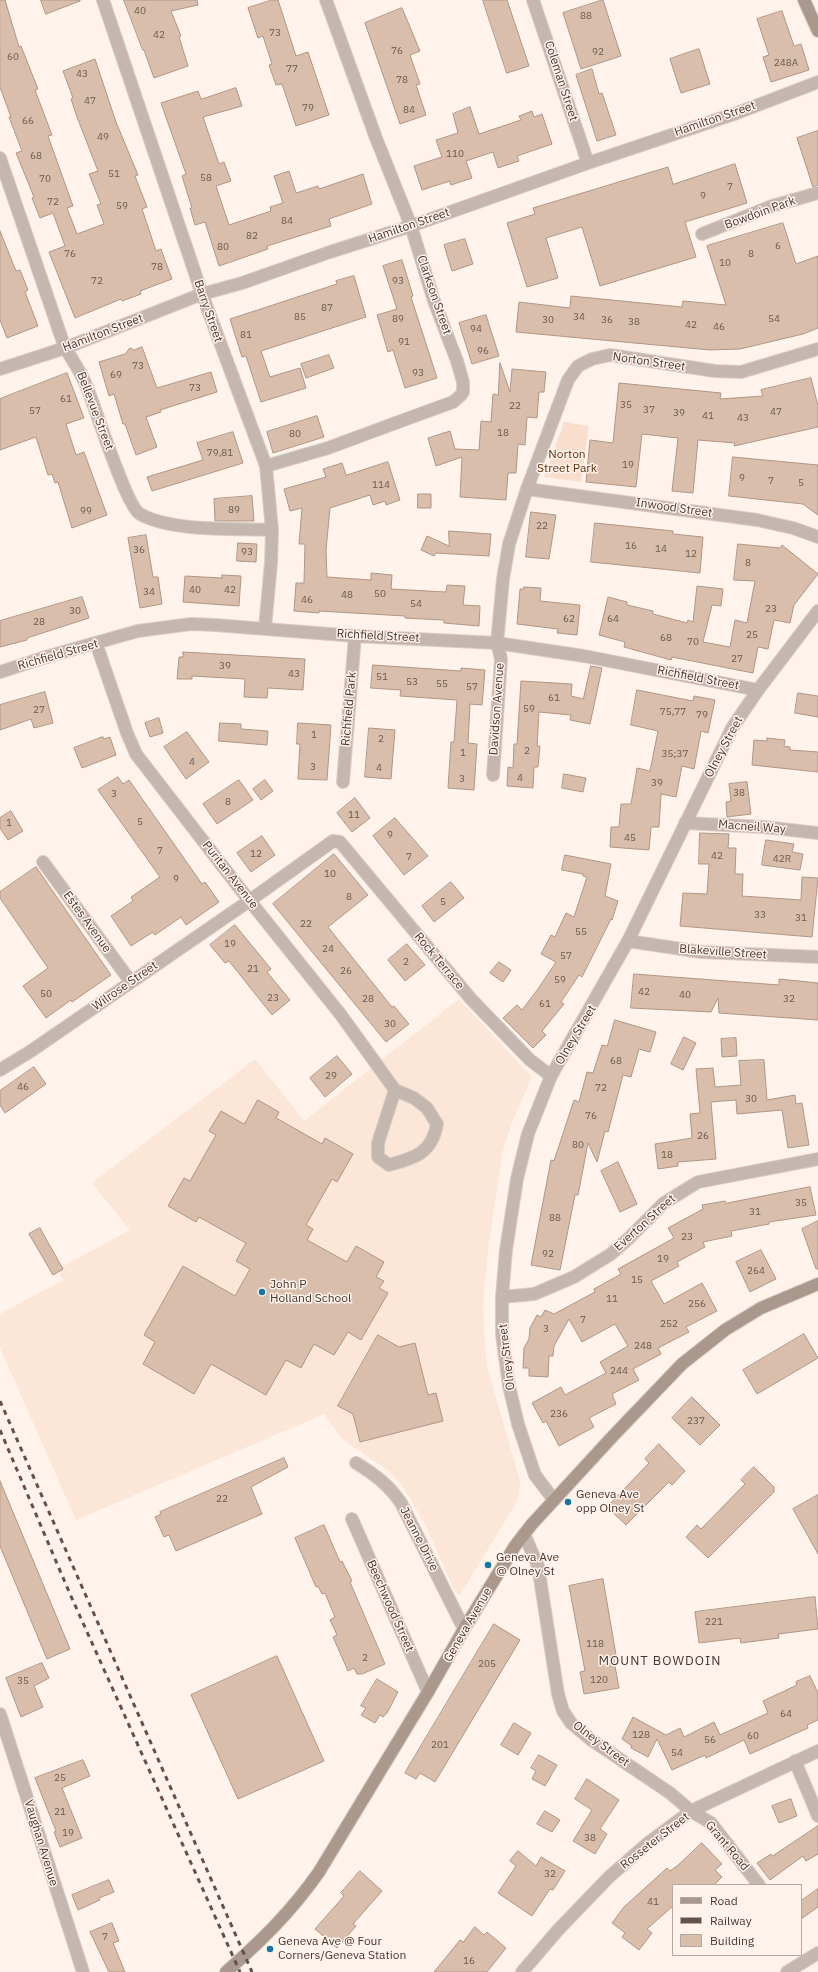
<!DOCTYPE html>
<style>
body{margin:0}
#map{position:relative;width:818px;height:1972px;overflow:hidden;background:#fff3ec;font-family:"IBM Plex Sans",sans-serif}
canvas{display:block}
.legend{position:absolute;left:672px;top:1884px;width:130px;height:72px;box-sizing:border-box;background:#fff3ec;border:1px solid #b4a8a1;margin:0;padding:5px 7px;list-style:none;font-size:12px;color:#433830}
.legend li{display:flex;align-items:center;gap:8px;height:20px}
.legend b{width:20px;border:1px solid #b4a8a1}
</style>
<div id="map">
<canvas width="818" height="1972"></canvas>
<ul class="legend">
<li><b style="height:5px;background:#aa988c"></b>Road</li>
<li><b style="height:5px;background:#5f544c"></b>Railway</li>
<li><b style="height:11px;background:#dabeac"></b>Building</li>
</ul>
</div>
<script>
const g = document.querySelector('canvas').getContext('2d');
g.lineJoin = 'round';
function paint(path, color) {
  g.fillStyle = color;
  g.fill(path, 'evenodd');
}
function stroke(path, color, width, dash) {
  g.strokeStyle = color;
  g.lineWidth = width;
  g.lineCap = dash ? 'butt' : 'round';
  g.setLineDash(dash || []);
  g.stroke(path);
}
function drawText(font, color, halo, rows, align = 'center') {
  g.font = font + ' "IBM Plex Sans",sans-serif';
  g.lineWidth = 3;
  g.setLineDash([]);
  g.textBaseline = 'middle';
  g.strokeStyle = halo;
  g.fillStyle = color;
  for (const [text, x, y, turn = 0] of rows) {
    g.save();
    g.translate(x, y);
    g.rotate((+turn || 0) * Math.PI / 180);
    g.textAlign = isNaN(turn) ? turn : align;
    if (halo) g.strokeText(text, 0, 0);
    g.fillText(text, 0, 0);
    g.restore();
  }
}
paint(new Path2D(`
 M459,999L532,1077L513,1120L502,1154L488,1250L483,1305L485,1350L488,1370L520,1481L519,1495L513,1508L460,1595L455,1592L426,1526L402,1485L386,1469L342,1439L324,1414L76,1520L0,1348V1314L63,1280L58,1269L130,1230L92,1183L255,1059L304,1121Z`), '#fbe6d8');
paint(new Path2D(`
 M564,422L589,426L581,482L544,477Z`), '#f9decd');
const building = new Path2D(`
 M0,0H5L19,47L21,46L38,89L35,90L52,135L48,136L73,206L67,208L77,234L104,224L97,205L101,204L89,174L98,171L77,117L71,99L73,98L63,71L95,59L116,122L138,175L135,176L147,207L142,209L156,251L161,249L172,279L140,291L141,294L122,301L121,299L75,318L49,252L65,246L53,213L40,218L32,198L34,197L16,153L22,151L9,117H11L0,87Z
 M41,0H80V1L46,14Z
 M124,0H197L198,5L171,11L181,36L179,37L188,66L154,78L144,50H143Z
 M272,0H278L296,56L308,52L329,115L296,126L282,84L276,85L269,65L272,64L263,36L258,38L248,8Z
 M483,0H507L529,66L507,73Z
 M603,0L621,56L581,69L563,13Z
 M402,8L420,51L410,55L420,84L416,85L426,115L400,124L365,23Z
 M782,11L794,46L801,44L809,70L771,82L763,57L769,55L757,19Z
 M699,49L710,84L681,93L670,59Z
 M592,69L599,94L602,93L616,135L597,141L576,75Z
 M236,88L242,106L203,117L219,164L224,162L231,181L216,186L229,225L271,211L270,207L283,203L274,176L289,171L296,193L318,186L319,189L363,174L372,204L329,219L331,226L267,246L268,249L219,266L205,222L195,225L190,208H192L182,176L186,174L161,103L198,91L201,99Z
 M470,107L479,134L521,120L519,116L532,111L534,117L542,114L552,144L517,156L519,161L498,168L493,152L466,161L472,178L451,185L450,181L422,190L414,166L442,157L436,140L458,133L453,114Z
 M818,131V186L813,187L797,138Z
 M735,164L747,203L685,222L696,257L600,286L582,227L546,238L558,278L527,287L507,223L535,214L533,208L668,167L673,184Z
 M783,223L796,264L818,256V328L803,334L740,349L710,350L516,332L519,302L570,308L571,296L682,307L683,301L726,305L707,246Z
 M0,231L16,271L20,270L28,290L25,292L38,326L7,338L0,320Z
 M465,239L473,264L452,271L444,245Z
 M402,260L413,296L411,297L437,378L405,388L393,350L388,352L377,315L397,309L383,266Z
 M354,276L366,317L261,351L270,377L300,368L306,388L261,402L246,356L242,357L230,319L337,284L336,281Z
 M486,315L499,356L472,364L459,323Z
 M142,347L157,388L211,372L217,392L160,410L161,412L146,417L157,447L136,455L125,424H123L114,394L109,396L99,362L125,354L130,348L134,350Z
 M329,355L334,368L306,378L301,364Z
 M500,363L510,392L512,369L546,372L544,392H539L537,418L527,417L525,445L518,444L516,473H508L506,500L460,497L462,457L436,466L428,438L450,431L455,449L479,450L481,421L491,422L493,394L498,395Z
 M67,373L84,418L66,424L76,455L84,452L107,515L72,528L58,482L55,483L52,474L48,475L36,437L0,450V399Z
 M811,378L818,406V427L734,446L735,443L698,440L693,493L672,491L678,438L642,434L636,487L586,482L590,440L613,443L619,383L721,393L720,399L763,396L761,390Z
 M317,416L324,437L273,453L267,432Z
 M233,432L243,463L152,491L147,477L203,460L197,443Z
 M733,457L818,465V515L803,504L729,496Z
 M388,462L400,500L386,505L385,501L373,505L370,495L330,508L326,550L327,577L371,580V573L392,575L391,589L446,592L447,585L465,586L463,605L480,606L479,626L444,623V620L405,618V616L319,611V613L294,611L296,583H304L305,544H299L302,508L290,511L284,489L326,477L323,469L342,463L346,475Z
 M418,494H431V508H418Z
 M252,496L254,521H215L214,499Z
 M531,512L556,515L549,559L526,557Z
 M595,523L673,531V534L703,537L700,573L591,562Z
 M449,531L491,534L489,556L436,553L434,556L421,550L427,536L449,546Z
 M146,535L153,577H158L162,604L140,608L128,538Z
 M238,543L257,544L256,562L237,561Z
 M738,544L780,548L782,545L818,574L794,605L790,623L774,620L768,649L758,647L753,673L672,657L671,660L624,647L625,642L599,635L608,597L627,602V605L653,611V614L687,623L688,620L693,622L697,586L723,589L721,606L712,605L703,642L730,647L735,620L747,623L755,581L734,580Z
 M222,575L241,576L239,606L183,602L185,576L222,578Z
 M524,587L541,588L540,601L580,605L577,635L557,633L558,629L517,624L520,589H524Z
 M82,597L89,618L27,638V640L0,647V621Z
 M183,652L305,659L303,690L268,688L267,698L244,697L245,679L192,676V679H177L179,657H183Z
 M373,665L461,671V668L485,670L482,705L470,704L468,743L477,744L474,790L448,788L451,742H454L457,700L400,696L401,690L371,688Z
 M591,666L602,668L590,724L570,720L571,715L539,712L537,746H540L538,767H534L533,788L507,786L508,767L513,768L514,744H517L521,681L572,684L571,696L583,699Z
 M637,690L693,701L694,696L715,700L708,733L701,731L694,769L682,766L676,797L661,794L659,827H651L649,850L610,847L611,827H619L621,804H631L637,768L650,771L658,731L631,725Z
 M45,692L53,723L34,728L31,719L0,730V705Z
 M798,693L818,696V717L795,713Z
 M159,718L163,733L150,737L145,723Z
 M220,723L241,724V729L268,731L267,745L219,741Z
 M298,723L331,725L327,780L298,779L300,744H297Z
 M369,728L395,730L391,779L365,777Z
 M187,732L209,762L186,779L164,747Z
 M103,737L104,739L110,737L116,755L82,768L74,748Z
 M767,738L785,740L784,746L790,747V750L818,752V772L752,765L754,740L767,741Z
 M564,774L586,778L583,792L562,788Z
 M118,777L123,784L129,780L202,884L205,882L219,902L186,925L181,917L155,935L153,932L131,946L111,916L133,901L131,897L160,877L98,790Z
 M239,780L253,800L217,824L203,804Z
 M265,780L273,791L261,800L253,789Z
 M747,782L751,814L727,817L726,802L731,801L729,784Z
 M355,798L370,818L352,832L337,813Z
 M11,811L23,831L8,840L0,828V818Z
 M395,818L428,856L404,875L373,836Z
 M700,833L729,834L728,848H736L735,874H743L742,896L801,900L802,877L818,878L812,937L680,926L683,893L707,894L709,864H699Z
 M262,836L275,855L251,872L237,853Z
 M766,840L794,844L792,852L803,854L800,870L762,865Z
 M334,854L368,895L328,927L392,1007L394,1006L409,1024L386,1042L273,904Z
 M565,855L611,864L605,896L618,901L612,920L611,919L582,977L579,975L561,1002L564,1004L542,1031L546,1035L533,1048L503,1018L517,1005L522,1010L538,989L556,962L541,954L551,935L555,937L566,913L574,917L587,877L583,876V874L562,870Z
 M36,867L111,975L72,1002L71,1000L46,1018L23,986L48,968L0,898V892Z
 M451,882L464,898L434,922L422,906Z
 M235,925L271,969L267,972L290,1000L272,1015L229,961L225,963L210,945Z
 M407,944L425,965L405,981L388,960Z
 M499,962L511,970L503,982L490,973Z
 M634,974L779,985V979L818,983V1020L719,1013L718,998L711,1012L631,1008Z
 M615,1020L656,1032L650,1052L639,1049L631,1077L623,1075L608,1132L605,1131L597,1162L588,1143L578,1195H575L560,1270L531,1265L551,1160L554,1161L574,1100L579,1102L587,1072L593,1073L602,1045L607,1046Z
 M684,1037L696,1043L683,1070L671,1064Z
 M736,1038L737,1056L722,1057L721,1039Z
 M337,1056L352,1074L325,1097L310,1078Z
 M764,1060L767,1100L795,1095L796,1104L802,1103L809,1145L788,1148L782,1110L737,1114L736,1100L711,1102L716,1159L678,1162V1166L658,1169L655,1144L692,1138L690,1114L700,1113L696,1069L713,1068L715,1087L741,1085L739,1061Z
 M34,1067L46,1084L5,1113L0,1105V1091Z
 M258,1100L279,1112L276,1118L322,1144L325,1138L353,1154L337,1182L332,1179L306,1225L313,1229L307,1240L347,1262L356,1246L384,1262L376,1277L384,1281L379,1288L388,1293L361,1340L348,1332L334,1355L314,1344L301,1368L286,1360L266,1395L211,1364L194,1394L143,1364L155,1342L144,1335L183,1266L235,1296L250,1269L236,1261L246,1243L199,1217L196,1222L168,1206L184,1178L190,1181L216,1135L209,1131L221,1111L244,1124Z
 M618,1162L637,1204L620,1212L601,1171Z
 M810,1187L816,1215L769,1222V1224L731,1231L732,1236L703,1242L705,1247L677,1262L679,1266L651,1281L664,1304L702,1283L717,1311L686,1327L689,1332L658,1348L661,1354L633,1369L639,1380L612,1394L616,1404L589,1418L594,1427L559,1446L546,1421L543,1423L532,1403L561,1387L565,1395L606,1373L600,1362L628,1346L615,1324L582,1342L569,1319L554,1346L553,1356H549L548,1377L529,1376V1368H523L524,1348L529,1339L530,1328L537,1315L541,1317L545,1310L554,1314L595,1292L594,1289L621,1274L618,1269L674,1238L668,1228L703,1209L702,1205L725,1201L726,1203Z
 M818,1221V1269H816L802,1229Z
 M40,1228L63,1269L53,1275L29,1234Z
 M761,1250L776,1279L750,1292L736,1262Z
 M804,1334L818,1358L757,1394L743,1370Z
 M378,1335L399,1347L415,1343L428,1395L436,1393L443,1421L360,1442L353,1414L338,1406Z
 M692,1397L720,1425L700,1445L672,1418Z
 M659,1444L685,1471L672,1485L669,1482L626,1525L607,1507L649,1463L645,1459Z
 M284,1458L288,1467L251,1487L262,1514L176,1551L169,1535L164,1537L155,1517L161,1514L160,1512Z
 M754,1467L774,1487V1492L708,1558L686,1537L697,1525L701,1529L745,1484L741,1480Z
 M0,1481L70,1649L47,1659L0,1546Z
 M818,1495V1554L793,1509Z
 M324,1525L340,1562L342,1561L352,1581L350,1582L385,1664L362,1674H357L354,1668L348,1671L333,1637L337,1635L330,1620L335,1617L325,1593L322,1594L318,1586L316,1587L295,1538Z
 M603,1579L616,1655H613L619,1688L584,1694L580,1672L585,1671L569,1586Z
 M815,1597L818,1629L778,1634L779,1638L741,1643L740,1638L699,1643L695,1612Z
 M494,1624L520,1640L435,1782L420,1773L416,1779L405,1773Z
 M277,1656L324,1761L238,1799L191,1695Z
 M42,1663L49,1678L34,1686L43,1707L21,1717L6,1678Z
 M810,1676L818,1693V1720L807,1725L808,1728L750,1754L744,1740L706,1758L705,1755L672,1770L657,1739L648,1757L631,1748L632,1746L622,1739L633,1717L666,1735L680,1728L684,1737L714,1722L720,1735L768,1713L763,1701L797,1685L796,1682Z
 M377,1679L398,1692L387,1713L383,1717L380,1715L375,1723L361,1715L366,1708L361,1706Z
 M514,1723L531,1733L518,1755L501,1745Z
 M539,1755L557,1765L545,1786L532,1779L536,1771L531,1768Z
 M83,1760L90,1776L62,1788L82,1838L60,1847L54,1832L56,1831L35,1778Z
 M587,1779L619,1800L600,1829L607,1834L595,1854L573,1841L592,1810L575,1799Z
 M791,1799L797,1816L779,1823L772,1806Z
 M545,1811L560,1820L552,1832L537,1824Z
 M818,1826V1854L806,1861L803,1856L770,1880L757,1863L771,1854L772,1856Z
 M702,1843L722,1864L715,1870L722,1877L714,1885H673V1906L647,1929L652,1933L639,1950L622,1937L625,1933L612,1923L624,1907L667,1868L670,1871L677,1866Z
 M518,1851L536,1866L541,1857L565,1871L553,1890L550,1889L532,1916L498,1893L516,1866L510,1861Z
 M360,1871L382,1891L353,1924L356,1926L337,1948L315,1929L344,1896L341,1893Z
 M109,1880L114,1892L99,1898L100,1900L78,1910L72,1895Z
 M818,1889V1907L801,1919V1901Z
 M112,1923L119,1941L113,1943L125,1972H109L90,1932Z
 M475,1927L484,1935L487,1932L506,1948L487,1972H434L460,1940L463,1942Z`);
paint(building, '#dabeac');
stroke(building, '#b09584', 1);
const minor = new Path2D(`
 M103,0L202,294L266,466L272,530L271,563L265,628
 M533,0L588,163
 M0,158L65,348C73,360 80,371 86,385C95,406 126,506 140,514C172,532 234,528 272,530
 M702,234L772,206L818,193
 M266,466L328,448L401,421L453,402L460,396L463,392V382L457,361L434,301L411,226L376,138L326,0
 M527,489L757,520L793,528L818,537
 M96,643L127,733L136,754L241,890L341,1015L395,1090L414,1098L427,1108L437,1124C432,1153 415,1158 389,1165L378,1157V1143L395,1090
 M0,672L49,656L138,631L191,624L215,625L355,636L497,643L584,656L758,690
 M493,775L501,659L497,643L503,579L509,544L527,489L568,380L578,366L592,359L610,355L715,371L741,372L818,349
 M343,782L355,636
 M685,823L764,827L818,833
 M43,862L131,982
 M628,941L701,952L818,957
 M0,1070L31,1051L249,901L333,841L340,842L471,999L530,1060L551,1076
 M502,1297L534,1294L574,1277L611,1254L628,1239L664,1203L698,1182L818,1159
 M356,1463C374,1474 389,1485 401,1503L464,1629
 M352,1519L428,1692
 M524,1534L538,1566L558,1694L563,1711L571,1723L590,1739L670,1793L691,1811L711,1823L759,1885
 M0,1714L83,1972
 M795,1761L818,1816
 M522,1972L558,1930L609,1877L648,1843L691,1811L818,1751
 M787,1972L818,1953`);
const tertiary = new Path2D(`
 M0,369L65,348L202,294L242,283L330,252L411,226L588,163L737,113L818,82
 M554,1500L535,1475L518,1424L509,1386L502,1334V1297L506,1250L517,1179L528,1134L551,1076L628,941L732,728L758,690L818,611`);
const secondary = new Path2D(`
 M804,0L818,31
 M226,1972C262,1940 291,1912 319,1872L428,1692L464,1629L515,1546L532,1524L613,1436L682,1364L725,1330L761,1308L818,1284`);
stroke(minor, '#d9cec6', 14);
stroke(tertiary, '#d9cec6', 14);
stroke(secondary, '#d9cec6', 14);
stroke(minor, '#c3b7af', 12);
stroke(tertiary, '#c3b7af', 12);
stroke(secondary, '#aa988c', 12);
stroke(new Path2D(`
 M0,1401L252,1972
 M0,1430L70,1594L240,1972`), '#5f544c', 3, [5, 5]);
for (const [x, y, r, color] of [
 [262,1292,4,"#1777a4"],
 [568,1502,4,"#1777a4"],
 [488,1565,4,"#1777a4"],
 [270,1949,4,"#1777a4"]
]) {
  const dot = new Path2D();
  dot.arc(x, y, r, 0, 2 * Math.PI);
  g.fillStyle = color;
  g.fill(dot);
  stroke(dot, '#fff3ec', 1.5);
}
drawText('10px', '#695a4f', null, [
 ["40",140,11],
 ["88",586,16],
 ["73",275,33],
 ["42",159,35],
 ["76",397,51],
 ["92",598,52],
 ["60",13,57],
 ["248A",786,63],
 ["77",292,69],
 ["43",82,74],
 ["78",402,80],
 ["47",90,101],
 ["79",308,108],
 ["84",409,110],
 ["66",28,121],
 ["49",103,137],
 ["110",455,154],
 ["68",36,156],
 ["51",114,174],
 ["58",206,178],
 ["70",45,179],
 ["7",730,187],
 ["9",703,196],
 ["72",53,202],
 ["59",122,206],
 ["84",287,221],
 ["82",252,236],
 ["6",778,246],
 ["80",223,247],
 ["76",70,254],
 ["8",751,254],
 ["10",725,263],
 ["78",157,267],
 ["72",97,281],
 ["93",398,281],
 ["87",327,308],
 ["85",300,317],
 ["34",579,317],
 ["89",398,319],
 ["54",774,319],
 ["30",548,320],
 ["36",607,320],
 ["38",634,322],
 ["42",691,325],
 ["46",719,327],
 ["94",476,329],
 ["81",246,335],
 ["91",404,342],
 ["96",483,351],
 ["73",138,366],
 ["93",418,373],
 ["69",116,375],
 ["73",195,388],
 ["61",66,399],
 ["35",626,405],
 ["22",515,406],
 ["37",649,410],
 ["57",35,411],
 ["47",776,412],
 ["39",679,413],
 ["41",708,416],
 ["43",743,418],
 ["18",503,433],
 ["80",295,434],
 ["79,81",220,453],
 ["19",628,465],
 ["9",742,478],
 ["7",771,481],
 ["5",801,483],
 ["114",381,485],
 ["89",234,510],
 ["99",86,511],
 ["22",542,526],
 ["16",631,546],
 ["14",661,549],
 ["36",139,550],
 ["93",247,552],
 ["12",691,554],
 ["8",748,563],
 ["40",195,590],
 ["42",230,590],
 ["34",149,592],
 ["50",380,594],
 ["48",347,595],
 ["46",307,600],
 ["54",416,604],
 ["23",771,609],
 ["30",75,611],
 ["62",569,619],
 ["64",613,619],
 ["28",39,622],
 ["25",752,635],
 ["68",666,638],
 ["70",693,642],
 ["27",737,659],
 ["39",225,666],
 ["43",294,674],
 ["51",382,677],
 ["53",412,682],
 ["55",442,684],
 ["57",472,687],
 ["61",554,698],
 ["59",529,709],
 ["27",39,710],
 ["75,77",673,712],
 ["79",702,715],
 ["1",314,735],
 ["2",381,739],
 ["2",527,751],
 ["1",463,753],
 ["35;37",675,754],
 ["4",192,762],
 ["3",313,767],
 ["4",379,768],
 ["4",520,778],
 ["3",462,779],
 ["39",657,783],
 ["38",739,793],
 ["3",114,794],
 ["8",228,802],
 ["11",354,815],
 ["5",140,822],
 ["1",9,823],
 ["9",390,835],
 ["45",630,838],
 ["7",160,851],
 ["12",256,854],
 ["42",717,856],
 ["7",409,857],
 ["42R",782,859],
 ["10",330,874],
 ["9",176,879],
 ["8",349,897],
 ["5",443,902],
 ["33",760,915],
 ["31",801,918],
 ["22",306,924],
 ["55",581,932],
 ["19",230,944],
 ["24",328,949],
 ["57",566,956],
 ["2",406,962],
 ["21",253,969],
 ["26",346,971],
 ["59",560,980],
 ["42",644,992],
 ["50",46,994],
 ["40",685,995],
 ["23",273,998],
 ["28",368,999],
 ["32",789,999],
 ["61",545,1004],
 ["30",390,1024],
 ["68",616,1061],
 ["29",331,1076],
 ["46",23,1087],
 ["72",601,1088],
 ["30",751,1099],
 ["76",591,1116],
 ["26",703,1136],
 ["80",578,1145],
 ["18",667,1155],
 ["35",801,1203],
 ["31",755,1212],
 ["88",555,1218],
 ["23",687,1237],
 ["92",548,1254],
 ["19",663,1259],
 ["264",756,1271],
 ["15",637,1280],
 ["11",612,1299],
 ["256",697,1304],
 ["7",583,1320],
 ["252",669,1324],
 ["3",546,1329],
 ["248",643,1346],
 ["244",619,1371],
 ["236",559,1414],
 ["237",696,1421],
 ["22",222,1499],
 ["221",714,1622],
 ["118",595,1644],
 ["2",365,1658],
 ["205",487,1664],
 ["120",599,1680],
 ["35",23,1681],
 ["64",786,1714],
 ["128",641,1735],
 ["60",753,1736],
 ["56",710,1740],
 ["201",440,1745],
 ["54",677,1753],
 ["25",60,1778],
 ["21",60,1812],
 ["19",68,1833],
 ["38",590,1838],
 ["32",550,1874],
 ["41",653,1902],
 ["7",105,1937],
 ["16",469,1961]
]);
drawText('12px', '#433830', '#fff3ec', [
 ["Coleman Street",561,81,72],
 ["Hamilton Street",715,119,-19],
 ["Bowdoin Park",760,213,-20],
 ["Hamilton Street",409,226,-19],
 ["Clarkson Street",434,295,71],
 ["Barry Street",208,311,71],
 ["Hamilton Street",103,333,-21],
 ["Norton Street",649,362,8],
 ["Bellevue Street",95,411,69],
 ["Inwood Street",674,508,8],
 ["Richfield Street",378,636,3],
 ["Richfield Street",58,655,-16],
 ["Richfield Street",698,678,11],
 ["Richfield Park",349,709,-85],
 ["Davidson Avenue",497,709,-86],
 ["Olney Street",724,747,-62],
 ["Macneil Way",752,827,4],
 ["Puritan Avenue",230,875,52],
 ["Estes Avenue",87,922,54],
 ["Blakeville Street",723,952,4],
 ["Rock Terrace",439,961,50],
 ["Wilrose Street",125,986,-35],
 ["Olney Street",576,1035,-59],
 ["Everton Street",645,1223,-42],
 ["Olney Street",507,1357,-97],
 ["Jeanne Drive",419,1539,63],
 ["Beechwood Street",390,1606,66],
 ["Geneva Avenue",468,1625,-60],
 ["Olney Street",601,1744,37],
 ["Rosseter Street",655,1841,-38],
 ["Vaughan Avenue",41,1843,73],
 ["Grant Road",727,1846,50]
]);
drawText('12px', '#5e310b', '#fff3ec', [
 ["Norton",567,455],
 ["Street Park",567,469]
]);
drawText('12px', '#433830', '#fff3ec', [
 ["John P",270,1285],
 ["Holland School",270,1299],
 ["Geneva Ave",576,1495],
 ["opp Olney St",576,1509],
 ["Geneva Ave",496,1558],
 ["@ Olney St",496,1572],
 ["Geneva Ave @ Four",278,1942],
 ["Corners/Geneva Station",278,1956]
], 'left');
g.letterSpacing = '1px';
drawText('13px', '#433830', '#fff3ec', [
 ["MOUNT BOWDOIN",660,1661]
]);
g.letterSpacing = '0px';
</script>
